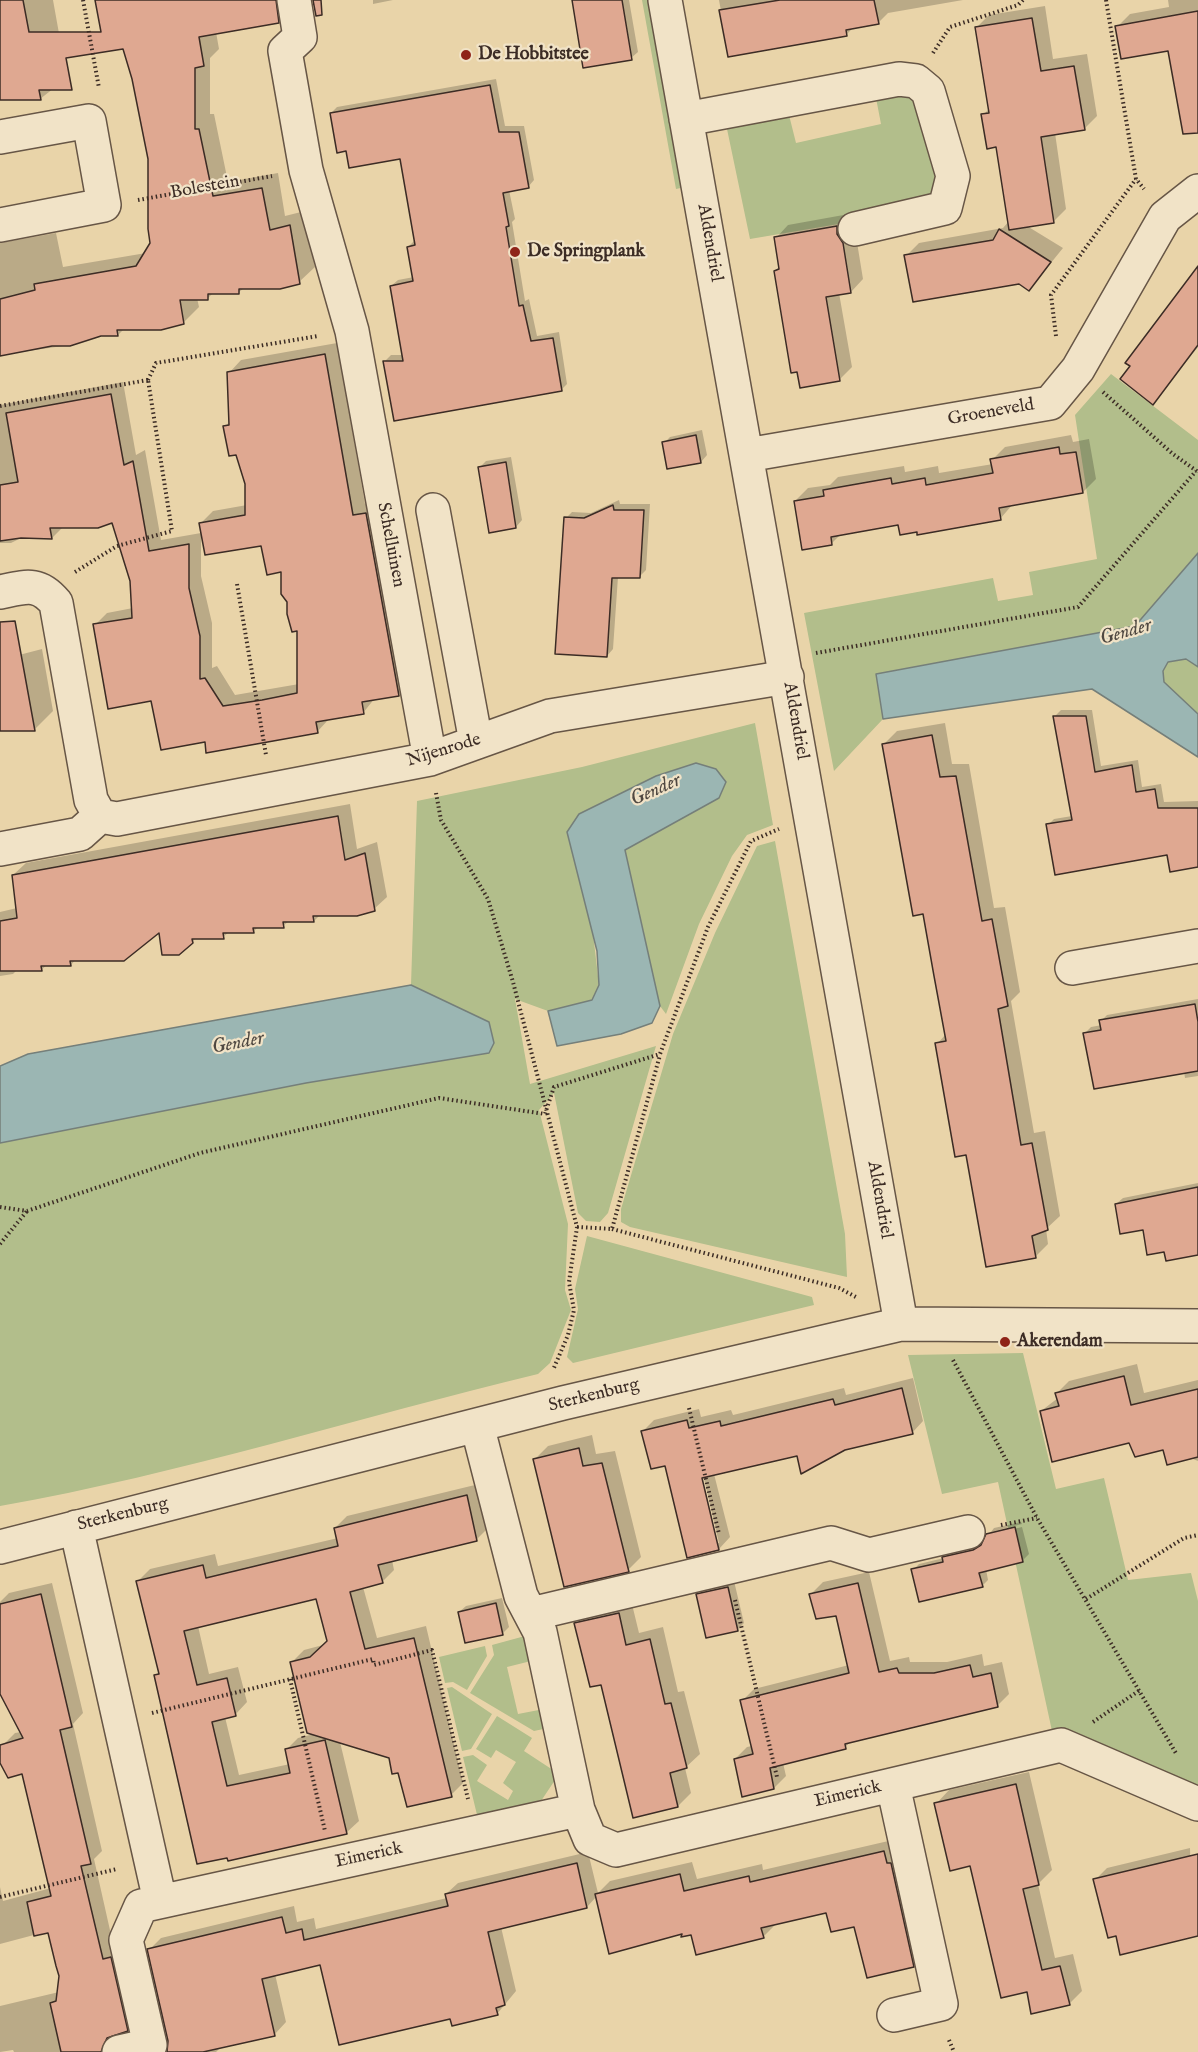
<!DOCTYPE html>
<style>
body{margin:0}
canvas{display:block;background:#e9d4a9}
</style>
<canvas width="1198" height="2052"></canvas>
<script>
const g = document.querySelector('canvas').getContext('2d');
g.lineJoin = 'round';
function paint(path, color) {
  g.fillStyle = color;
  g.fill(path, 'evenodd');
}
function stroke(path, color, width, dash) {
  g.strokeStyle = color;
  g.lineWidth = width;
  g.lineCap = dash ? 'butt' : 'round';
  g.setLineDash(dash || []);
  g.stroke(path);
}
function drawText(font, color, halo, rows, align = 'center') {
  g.font = font + ' "IM FELL English",serif';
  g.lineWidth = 4.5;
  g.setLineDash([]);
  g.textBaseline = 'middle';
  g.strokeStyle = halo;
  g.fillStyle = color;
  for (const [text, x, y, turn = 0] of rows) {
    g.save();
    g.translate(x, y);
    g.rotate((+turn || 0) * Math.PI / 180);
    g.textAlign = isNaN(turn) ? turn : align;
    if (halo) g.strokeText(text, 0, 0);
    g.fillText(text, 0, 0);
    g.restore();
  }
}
paint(new Path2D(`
 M642,0H656L690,186L676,189Z
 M908,92L916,96L942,183L939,192L886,216L750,239L727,129L789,115L796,143L881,124L876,98Z
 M1111,374L1198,440V553L1135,626L876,674L883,719L834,771L804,613L993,578L998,601L1033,595L1029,572L1097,559L1075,415Z
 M1187,659L1198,667V714L1164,682L1163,671L1168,662Z
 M755,723L773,825L747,835L732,856L699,924L666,1014L660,1006L625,850L719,798L579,814L599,985L593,1000L548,1011L515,999L530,1084L656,1046L608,1213L600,1222L586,1221L578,1213L554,1093L539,1110L568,1224L565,1290L571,1310L550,1363L538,1374C359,1417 182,1474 0,1506V1143L306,1083L489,1053V1022L411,985L417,801L582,767Z
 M775,841L845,1234L847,1277L630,1227L621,1222V1209L673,1034L715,933L757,846Z
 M587,1236L812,1297L814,1305L573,1363L567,1357L578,1309L575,1289Z
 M1023,1353L1056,1489L1104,1478L1128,1580L1191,1573L1198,1601V1788L1052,1731L998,1482L942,1494L908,1355Z
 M525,1636L531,1661L507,1667L518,1714L544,1709L548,1728L534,1731L470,1693L494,1655L492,1645Z
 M485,1646L487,1656L467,1690L453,1682L445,1683L439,1657Z
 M452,1687L492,1714L471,1749L462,1751L447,1688Z
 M497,1716L532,1738L524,1751L559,1774L535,1810L479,1823L463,1757L473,1755L487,1765L477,1781L508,1800L513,1791L503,1783L516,1762L496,1750L491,1758L476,1749Z`), '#b2be8b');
const water = new Path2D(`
 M1198,553V667L1186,659L1168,662L1163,671L1164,682L1198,714V757L1092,689L883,719L876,674L1135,626Z
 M696,763L716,769L726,782L719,798L625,850L660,1006L652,1023L621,1034L557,1046L548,1011L592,1000L599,985L597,951L567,832L579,814L656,776Z
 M411,985L489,1022L494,1043L489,1053L306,1083L0,1143V1066L28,1054Z`);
paint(water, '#9bb6b3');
stroke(water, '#757f7a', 1.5);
paint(new Path2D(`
 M0,0H53L67,78L40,99H0Z
 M96,0H293V4L278,20L216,32L219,49L210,58V114H214L228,182L278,173L285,216L305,211L315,267L299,282L244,288L238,293H213L208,298H197L199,307L183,323L124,329L118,335H101L70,345L0,355V243L56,233L63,267L146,253L152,243L149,159L133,78L124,47Z
 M373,0H393L373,4Z
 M577,0H629L638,52L631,58Z
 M719,0H963L888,13L878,23L854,27L846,35L729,56Z
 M1168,0H1198V114L1169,49L1117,27L1130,14L1169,7Z
 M1045,6L1053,59L1087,54L1097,116L1084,129L1055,133L1066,209L1053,222L1027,226L1063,248L1029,290L1019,282L906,256L919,243L1003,228L1009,221L997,146L983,115L990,108L976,28L989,15Z
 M496,79L505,126H524L534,180L528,187L509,190L515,219L512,222L525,301L529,299L537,336L559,332L567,384L561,390L385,361L391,355H404L391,286L398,280L414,277L408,247L415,240L401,157L347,149L331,113L337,107Z
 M849,214L855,230L863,279L851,292L839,293L852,367L839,380L775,271L780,266L776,238L788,225Z
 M1198,272V347L1153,403Z
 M337,343L365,504L378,502L411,682L399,694L375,698L363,713L329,719L317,732L152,699L95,625L107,613L133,608L132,581L113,521L63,527L52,538H21L11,543H0V405L123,382L136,455L145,450L161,540L201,533V576L212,623V668L217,666L235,695L299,684V629L288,602L283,570L263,544L201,523L213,511L247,505V484L225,426L231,421L229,373L241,360Z
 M702,430L707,455L701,462L664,443L670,437Z
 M1071,435L1073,442L1089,439L1096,479L1083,492L1013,504L1000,519L918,531L899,523L842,533L832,543L795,501L808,488L830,485L838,477L904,466L905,472L938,466L939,473L993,464L992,460L1005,447Z
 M511,457L522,520L516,527L479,468L486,461Z
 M619,500L620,504H650L646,570L639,577H618L613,649L607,656L566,518L572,512L591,513Z
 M42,649L53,711L34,730H0V655H19Z
 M1061,710H1092L1101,766L1138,760L1142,787L1161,784L1164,802L1198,801V865L1168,853L1048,825L1054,819L1072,816L1055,716Z
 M945,723L952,764H969L994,908L1005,907L1020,992L1011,1001L1034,1133L1045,1131L1060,1216L1046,1229L1048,1244L1035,1257L967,1153L937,1044L946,1034L924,912L884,744L897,731Z
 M350,804L357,849L377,842L387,897L374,909L320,915L314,921H289L283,926H259L253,932H229L223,937H197L192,942L160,930L76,959L71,965H47L41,970H17L13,974L0,976V912L17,908L13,875L26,863Z
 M1198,999V1076L1185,1078L1184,1072L1085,1033L1091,1027L1102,1025L1101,1021L1107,1015Z
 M1198,1183V1254L1144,1228L1116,1204L1123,1198Z
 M1137,1364L1144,1393L1198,1380V1461L1164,1448L1130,1441L1041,1411L1058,1398L1056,1394L1069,1381Z
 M913,1378L923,1421L912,1433L798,1454L714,1474L730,1537L719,1549L688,1556L666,1464L643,1431L654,1420L699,1409L701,1417L731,1410L733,1415L844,1388L846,1395ZM702,1470L719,1543H716L699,1471Z
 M592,1435L596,1454L615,1451L641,1557L628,1570L535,1459L548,1446Z
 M479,1484L489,1527L477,1539L392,1560L394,1570L382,1582L363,1587L377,1638L426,1626L463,1783L451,1795L399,1772L390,1757L340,1742L359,1821L346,1833L229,1859L156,1675L160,1671L138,1581L150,1569L215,1554L218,1566L338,1538L335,1528L347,1516ZM317,1598L328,1641L323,1645L304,1650L292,1662L314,1734L298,1738L286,1750L290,1764L239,1775L225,1717L235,1715L247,1702L238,1667L209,1674L198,1626Z
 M1021,1522L1022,1524L991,1532L994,1528Z
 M1022,1527L1029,1554L1023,1560L986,1569L988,1580L982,1586L913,1570L919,1564L944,1558L950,1551L981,1544L989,1535Z
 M869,1572L890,1661L909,1657L910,1662H947L982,1654L984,1666L1002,1662L1009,1694L998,1705L853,1740L845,1747L783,1763L786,1776L774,1788L735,1759L747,1747L752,1746L742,1701L754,1689L849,1665L837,1614L811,1594L823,1582Z
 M734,1581L744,1623L738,1629L707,1636L697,1595L704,1589Z
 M52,1583L83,1713L73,1724L102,1851L94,1859L114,1948L139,2018L127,2030L112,2034V2043L116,2052H14L13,2050L0,2052V2006L59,1992L60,1976L49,1931L0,1944V1887L3,1901L51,1888L24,1773L3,1745L15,1733L21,1732L0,1691V1602L9,1593Z
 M502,1598L509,1627L503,1633L459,1612L466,1606Z
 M631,1600L639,1633L663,1627L678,1692L684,1691L700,1754L685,1768L691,1793L678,1806L602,1683L576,1624L589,1610Z
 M1029,1772L1052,1870L1038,1884L1055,1958L1073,1954L1082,1991L1069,2004L1028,1990L971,1864L936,1804L949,1790Z
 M897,1839L926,1953L913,1966L856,1925L827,1911L776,1924L763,1937L692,1933L683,1932L597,1896L587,1907L501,1927L516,1991L497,2014L452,2018L321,1964L275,1974L286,2022L275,2034L222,2046L216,2052H167L170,2041L149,1950L161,1938L294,1906L297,1922L314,1918L316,1929L447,1898L446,1894L458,1883L588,1852L598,1893L610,1881L692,1862L697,1879L762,1864L763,1870Z
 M1190,1848L1193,1927L1095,1880L1107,1868Z`), '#0003');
const building = new Path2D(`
 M0,0H23L29,32H101L95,0H276L279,23L199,37L204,66L195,68V129H199L213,196L262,188L270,230L290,225L300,284L280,289H239V294H208V300H180L184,324L161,330H117L118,336H101L70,346H52L0,356V299L35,290L34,284L136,266L150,243L148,229V159L132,79L123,49L66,58L72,90H39L41,100H0Z
 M313,0H321L322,15L316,16Z
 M572,0H622L632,60L583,68Z
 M780,0H874L879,24L846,30L847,36L728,57L719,10Z
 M1198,11V133L1183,134L1168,51L1121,59L1115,26Z
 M1032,18L1041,71L1074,66L1085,130L1041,137L1054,223L1009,230L996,147L987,149L981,114L989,113L975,27Z
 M490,85L499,132H519L529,188L503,193L509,226L506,227L519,306L523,305L531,341L553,338L562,391L394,421L383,361H403L390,286L413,281L407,247L415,245L400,159L349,168L346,151L337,153L330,113Z
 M837,226V234L843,243L851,293L826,297L840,381L800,388L797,372L791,373L774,271L779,269L774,237Z
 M999,229L1051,262L1029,291L1019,284L913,302L904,255L993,240Z
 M1198,266V345L1153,405L1120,379L1130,366L1125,363Z
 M325,354L353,515L366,513L399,696L362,702L364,714L316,722L318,733L206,753L205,742L161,750L151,701L108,709L93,624L132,618L130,581L112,523L98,528H50L52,539L21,538L0,541V485L18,482L6,413L111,394L124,465L133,461L149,551L189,544V588L200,636V679L205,678L223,706L262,700L297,693V631L292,632L287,614V602L281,594V572L267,575L261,546L205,555L199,523L245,515V484L236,455L229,456L223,426L229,425L227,372Z
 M696,435L701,463L667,469L662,442Z
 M1059,447L1060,454L1076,452L1083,493L999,508L1001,520L917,535V532L900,535L898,525L831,537L832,545L802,550L794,501L824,496L823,490L891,478L892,484L925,478L926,485L993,473L990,459Z
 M506,462L516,528L489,533L478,467Z
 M613,505L614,510H644L640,578H612L607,657L555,654L564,517L584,518Z
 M15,621L35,731H0V622Z
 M1053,716H1086L1095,772L1132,765L1136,792L1155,789L1158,808H1198V867L1170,872L1167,855L1055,875L1046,824L1072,820Z
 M932,735L940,777L956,776L982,921L992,919L1008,1006L998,1009L1021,1145L1032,1143L1048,1230L1032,1236L1036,1258L986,1267L966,1155L955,1157L935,1043L946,1041L934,976L923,914L913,916L882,744Z
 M338,816L345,860L365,853L375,911L357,916H313L314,922H283L284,928H253L254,933H223L224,939H192L193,943L179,955H162L159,933L124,961H70L71,966H41L42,971H0V921L17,918L12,875Z
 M1195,1004L1198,1022V1071L1094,1089L1083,1033L1101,1030L1099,1020Z
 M1198,1187V1255L1166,1261L1164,1252L1147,1255L1143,1230L1120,1234L1115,1204Z
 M1124,1376L1131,1405L1198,1389V1457L1167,1465L1163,1450L1135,1457L1129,1443L1052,1462L1040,1411L1059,1406L1055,1393Z
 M902,1388L913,1434L845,1450L801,1474L797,1456L702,1478L719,1550L687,1558L665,1466L651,1469L641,1431L687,1420L689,1428L720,1421L721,1426L833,1399L835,1405Z
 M579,1448L583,1466L602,1463L629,1572L564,1587L533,1459Z
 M467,1495L477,1541L378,1565L383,1583L350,1592L365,1649L414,1638L452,1797L407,1807L398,1773L392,1774L389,1758L307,1733L290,1662L310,1657L327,1641L316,1599L184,1631L197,1685L227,1678L236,1716L212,1722L227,1786L290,1773L285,1749L325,1740L347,1834L228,1861L227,1858L197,1864L154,1675L159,1674L136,1581L203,1565L206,1578L338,1546L334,1528Z
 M1015,1527L1023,1562L979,1573L983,1587L919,1602L911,1569L943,1562L942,1557L973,1550L981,1545L986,1534Z
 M858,1583L879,1672L897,1668L899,1673H934L970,1665L973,1677L991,1673L998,1707L845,1744L846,1749L770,1768L774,1789L742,1797L734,1759L753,1754L740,1700L849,1673L836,1616L816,1619L809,1594Z
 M728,1587L738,1631L706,1638L696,1594Z
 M41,1594L72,1727L60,1730L91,1864L81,1866L103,1959L111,1957L128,2031L107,2038L101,2052H61L50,2003L56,2001L59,1976L56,1966L48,1933L34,1936L27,1902L51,1896L22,1774L8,1778L0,1763V1745L23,1738L0,1694V1604Z
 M496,1603L503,1635L465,1643L458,1612Z
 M619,1613L626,1645L650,1639L665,1704L671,1703L687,1768L670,1773L678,1807L633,1818L601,1685L590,1687L574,1623Z
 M1016,1784L1039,1885L1023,1889L1042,1970L1060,1966L1070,2005L1031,2014L1027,1992L1001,1998L970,1866L950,1871L934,1803Z
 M884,1851L887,1863H891L914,1967L867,1978L854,1927L831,1932L826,1913L761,1928L764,1938L696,1955L691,1935L681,1937L682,1934L609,1954L595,1894L680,1874L684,1891L749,1876L750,1882Z
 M1198,1854V1936L1120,1955L1116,1936L1108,1938L1093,1879Z
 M577,1863L587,1908L488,1932L505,2005L496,2008L498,2015L452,2026L450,2019L339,2045L320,1965L262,1979L275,2036L203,2052H167L168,2041L147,1949L282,1917L286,1933L302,1929L304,1940L448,1906L445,1894Z`);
paint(building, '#dfa891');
stroke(building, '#3c2c25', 1.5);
const minor = new Path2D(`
 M294,0L300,37L285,51L306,170L352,331L430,759
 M665,0L901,1324
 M686,119L899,79L916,81L928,91L953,176L945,208L855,229
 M0,137L89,121L104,205L0,225
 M747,455L1050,403L1078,369L1165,217L1198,191
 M433,510L476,742
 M0,592C25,587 38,581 56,603L91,800L100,816L117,819L430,759L550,716L787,677
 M0,849L80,834L100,816
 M1072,968L1198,946
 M477,1425L521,1596L540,1632L578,1810L590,1839L616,1850L1061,1745L1198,1804
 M76,1527L160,1901
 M0,1547L563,1403L901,1324L1198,1326
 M531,1614L831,1543L869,1555L968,1532
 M893,1785L941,2004L894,2015
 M119,2052L150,2045L126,1940L141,1906L578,1810`);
stroke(minor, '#675646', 36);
stroke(new Path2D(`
 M83,0L99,88
 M1106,0L1136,179L1144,189
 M933,53L950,27L1018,5L1023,0
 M138,200L272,176
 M1056,336L1051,295L1136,179
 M148,380L156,363L318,336
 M1103,392L1173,454L1198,472
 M0,406L148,380
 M75,572L117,546L172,531L148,380
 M237,584L266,755
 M816,653L1078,607L1196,471
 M436,793L441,820L488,899L513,982L577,1227L569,1282L574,1310L568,1335L553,1370
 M0,1207L27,1211L200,1153L439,1098L545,1114L554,1087L660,1054L708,927L751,841L779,829
 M577,1227L612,1229L660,1055
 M612,1229L839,1288L856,1297
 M0,1244L27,1211
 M953,1360L1037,1518L1177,1755
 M689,1408L719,1534
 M1001,1525L1037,1518
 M1086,1599L1184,1538L1198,1535
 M735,1600L777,1777
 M290,1679L325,1831
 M152,1713L373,1659L374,1665L432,1650L468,1799
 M1093,1722L1140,1690
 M0,1897L117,1869
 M949,2040L954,2052`), '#3c2c25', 4, [1.5, 3]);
stroke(minor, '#f1e3c7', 33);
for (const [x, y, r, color] of [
 [466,55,6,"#8f2418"],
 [515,252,6,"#8f2418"],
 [1005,1342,6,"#8f2418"]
]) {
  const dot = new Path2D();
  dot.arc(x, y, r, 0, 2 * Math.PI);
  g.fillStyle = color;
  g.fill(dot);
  stroke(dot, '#f1e3c7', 2);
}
drawText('bold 18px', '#3c2c25', '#f1e3c7', [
 ["De Hobbitstee",478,55],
 ["De Springplank",527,252],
 ["Akerendam",1017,1342]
], 'left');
drawText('18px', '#3c2c25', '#f1e3c7', [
 ["Bolestein",205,188,-10],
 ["Aldendriel",709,243,80],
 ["Groeneveld",991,413,-10],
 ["Schelluinen",390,545,79],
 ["Aldendriel",795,721,80],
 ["Nijenrode",444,751,-17],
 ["Aldendriel",879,1200,80],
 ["Sterkenburg",594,1396,-14],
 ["Sterkenburg",123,1515,-14],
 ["Eimerick",848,1795,-13],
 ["Eimerick",369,1856,-12]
]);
drawText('italic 20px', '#4f4841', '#f1e3c7', [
 ["Gender",1126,633,-16],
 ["Gender",656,791,-24],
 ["Gender",238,1044,-11]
]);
</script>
